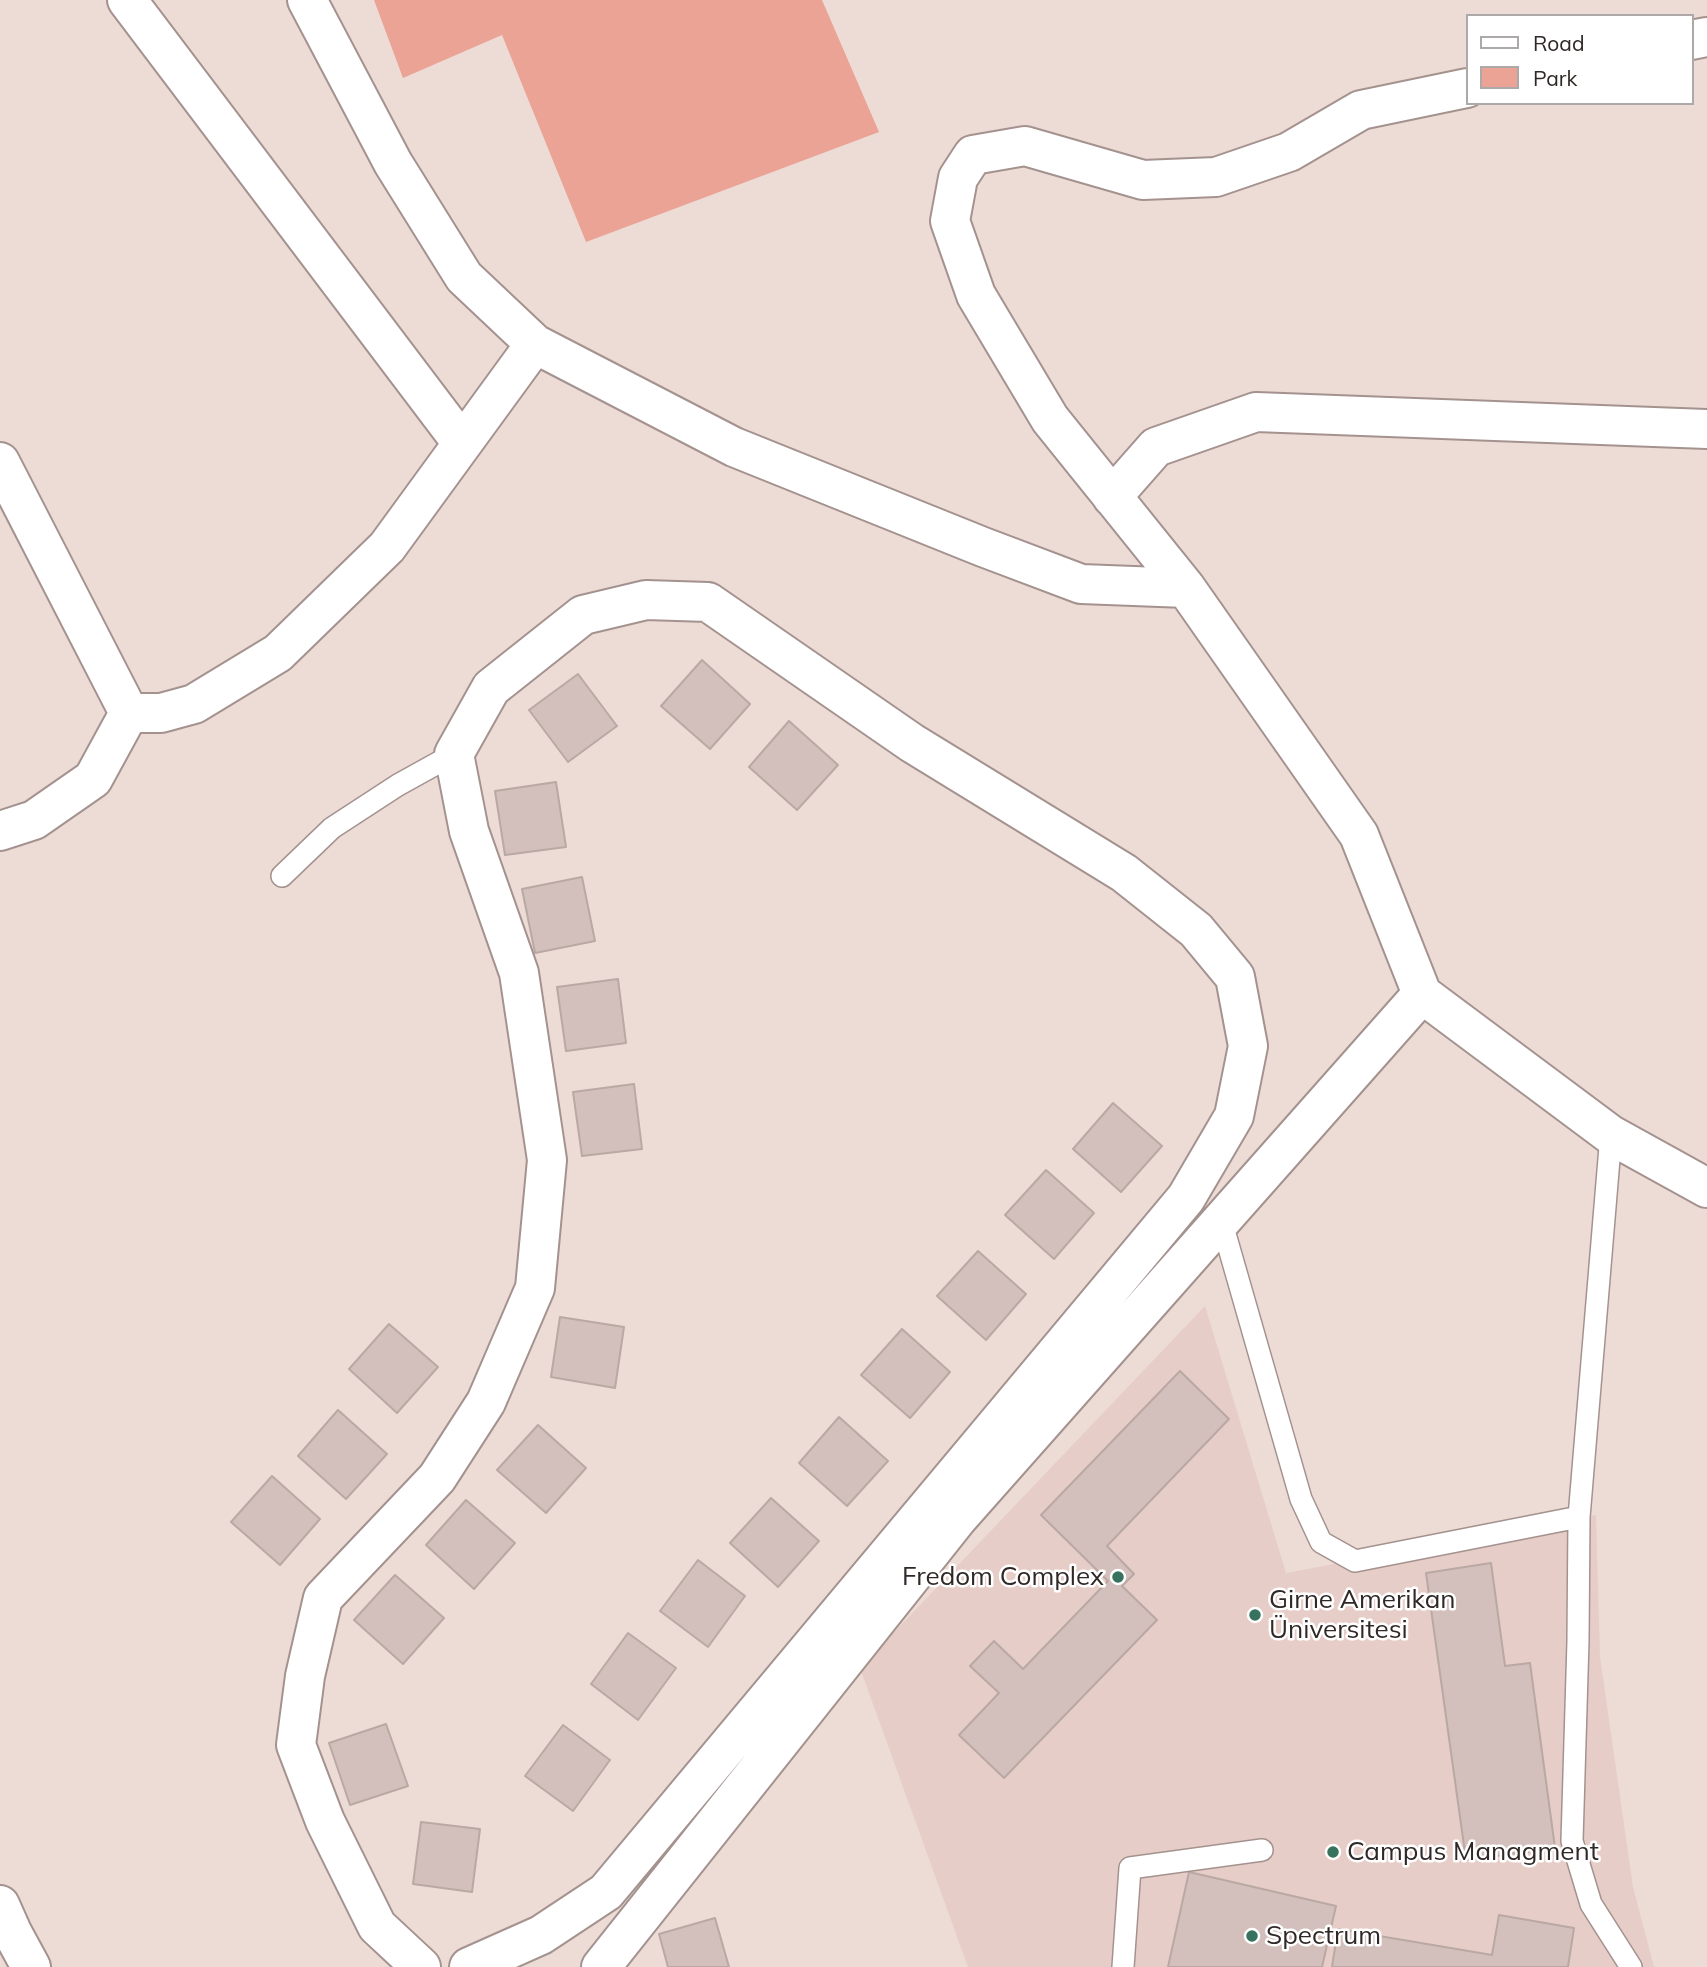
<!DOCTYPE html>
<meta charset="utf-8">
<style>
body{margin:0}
#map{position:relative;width:1707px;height:1967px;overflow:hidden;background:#eddbd6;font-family:Mulish,sans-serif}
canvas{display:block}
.legend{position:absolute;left:1466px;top:14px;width:228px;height:91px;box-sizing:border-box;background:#fff;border:2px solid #aca9a8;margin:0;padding:9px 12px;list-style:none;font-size:21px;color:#2f2826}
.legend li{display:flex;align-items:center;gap:14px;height:35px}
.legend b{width:35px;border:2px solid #aca9a8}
</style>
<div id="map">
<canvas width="1707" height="1967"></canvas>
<ul class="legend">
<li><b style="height:9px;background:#fff"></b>Road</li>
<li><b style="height:19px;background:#eaa394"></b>Park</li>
</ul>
</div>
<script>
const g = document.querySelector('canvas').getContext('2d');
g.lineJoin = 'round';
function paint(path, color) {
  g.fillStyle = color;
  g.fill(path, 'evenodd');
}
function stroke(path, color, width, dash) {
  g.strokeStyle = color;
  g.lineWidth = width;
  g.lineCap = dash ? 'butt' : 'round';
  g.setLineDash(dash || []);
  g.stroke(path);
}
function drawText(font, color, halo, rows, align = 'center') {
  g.font = font + ' Mulish,sans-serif';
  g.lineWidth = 5;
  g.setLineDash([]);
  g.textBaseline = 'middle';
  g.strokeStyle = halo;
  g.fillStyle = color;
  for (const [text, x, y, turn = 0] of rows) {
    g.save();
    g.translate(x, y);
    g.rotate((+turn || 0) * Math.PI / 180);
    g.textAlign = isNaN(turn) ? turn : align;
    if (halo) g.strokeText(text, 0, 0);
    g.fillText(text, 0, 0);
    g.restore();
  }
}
paint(new Path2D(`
 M1205,1306L1286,1573L1596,1515L1600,1657L1633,1887L1654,1967H968L860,1668Z`), '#e7cdc7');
paint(new Path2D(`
 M374,0H822L879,132L586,242L502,35L403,78Z`), '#eaa394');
const building = new Path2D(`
 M702,660L750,704L710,749L661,706Z
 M578,674L617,726L568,762L529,710Z
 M789,721L838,765L797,810L749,767Z
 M556,782L566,847L505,855L495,791Z
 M582,877L595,941L535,953L522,889Z
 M618,979L626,1043L566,1051L557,987Z
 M634,1084L642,1149L582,1156L573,1092Z
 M1113,1103L1162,1146L1121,1192L1073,1149Z
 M1046,1170L1094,1213L1054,1259L1005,1215Z
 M978,1251L1026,1294L986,1340L937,1296Z
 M560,1317L624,1327L615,1388L551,1377Z
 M389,1324L438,1367L397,1413L349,1369Z
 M902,1329L950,1372L910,1418L861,1375Z
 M1180,1371L1229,1419L1107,1546L1134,1574L1122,1586L1157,1620L1004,1778L959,1735L999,1693L970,1666L994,1641L1023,1669L1108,1581L1041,1515Z
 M338,1410L387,1454L346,1499L298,1456Z
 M839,1417L888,1461L847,1506L799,1463Z
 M538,1425L586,1468L546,1513L497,1470Z
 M272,1476L320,1519L280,1565L231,1522Z
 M771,1498L819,1541L778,1587L730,1543Z
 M466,1500L515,1543L474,1589L426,1545Z
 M698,1560L745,1596L708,1647L660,1611Z
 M1491,1563L1505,1666L1530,1663L1555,1848L1466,1860L1426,1573Z
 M395,1575L444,1618L403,1664L354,1620Z
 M628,1633L676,1668L638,1720L591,1684Z
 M386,1724L408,1786L350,1805L329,1743Z
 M563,1725L610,1760L573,1811L525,1776Z
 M421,1822L480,1829L472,1892L413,1884Z
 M1189,1872L1336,1906L1322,1967H1168Z
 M1499,1915L1574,1928L1568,1967H1332L1338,1929L1492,1955Z
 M715,1918L729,1967H668L659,1934Z`);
paint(building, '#d3c0bc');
stroke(building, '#b9a8a3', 2);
const lane = new Path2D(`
 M282,876L332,828L398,785L454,754
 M1611,1135L1579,1517L1578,1641L1572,1841L1591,1904L1631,1967
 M1221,1220L1301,1499L1321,1542L1355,1561L1579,1517
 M1123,1967L1130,1868L1262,1850`);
const street = new Path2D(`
 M127,0L462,443
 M307,0L393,163L464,277L535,344L734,447L983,547L1081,584L1186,588
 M1691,40L1707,37
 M1467,88L1361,110L1289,152L1216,177L1143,180L1025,146L973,155L958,178L950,221L976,295L1050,419L1186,588L1359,835L1422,994L1611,1135L1707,1188
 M0,462L129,713
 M1112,497L1156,447L1256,412L1707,429
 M129,713H161L194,704L278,653L387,547L535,344
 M0,831L34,820L93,779L129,713
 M0,1905L12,1932L31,1967
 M421,1967L377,1926L325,1821L296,1745L305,1676L323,1598L437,1478L486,1402L535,1288L547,1160L519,973L469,831L454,754L491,688L583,615L646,600L708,602L912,743L1124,873L1196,930L1235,977L1248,1046L1234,1116L1186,1198L606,1892L541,1935L469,1967
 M601,1967L958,1518L1422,994`);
stroke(lane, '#a4928f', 24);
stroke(street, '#a4928f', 42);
stroke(lane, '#fff', 21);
stroke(street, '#fff', 38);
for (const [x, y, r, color] of [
 [1118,1577,7,"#36725d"],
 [1255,1615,7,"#36725d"],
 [1333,1852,7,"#36725d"],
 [1252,1936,7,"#36725d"]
]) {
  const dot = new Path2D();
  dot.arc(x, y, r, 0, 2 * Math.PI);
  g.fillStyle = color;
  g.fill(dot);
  stroke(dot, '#fff', 2.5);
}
drawText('26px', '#2f2826', '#fff', [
 ["Fredom Complex",1104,1577,"right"],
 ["Girne Amerikan",1269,1600],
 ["Üniversitesi",1269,1630],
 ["Campus Managment",1347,1852],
 ["Spectrum",1266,1936]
], 'left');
</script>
